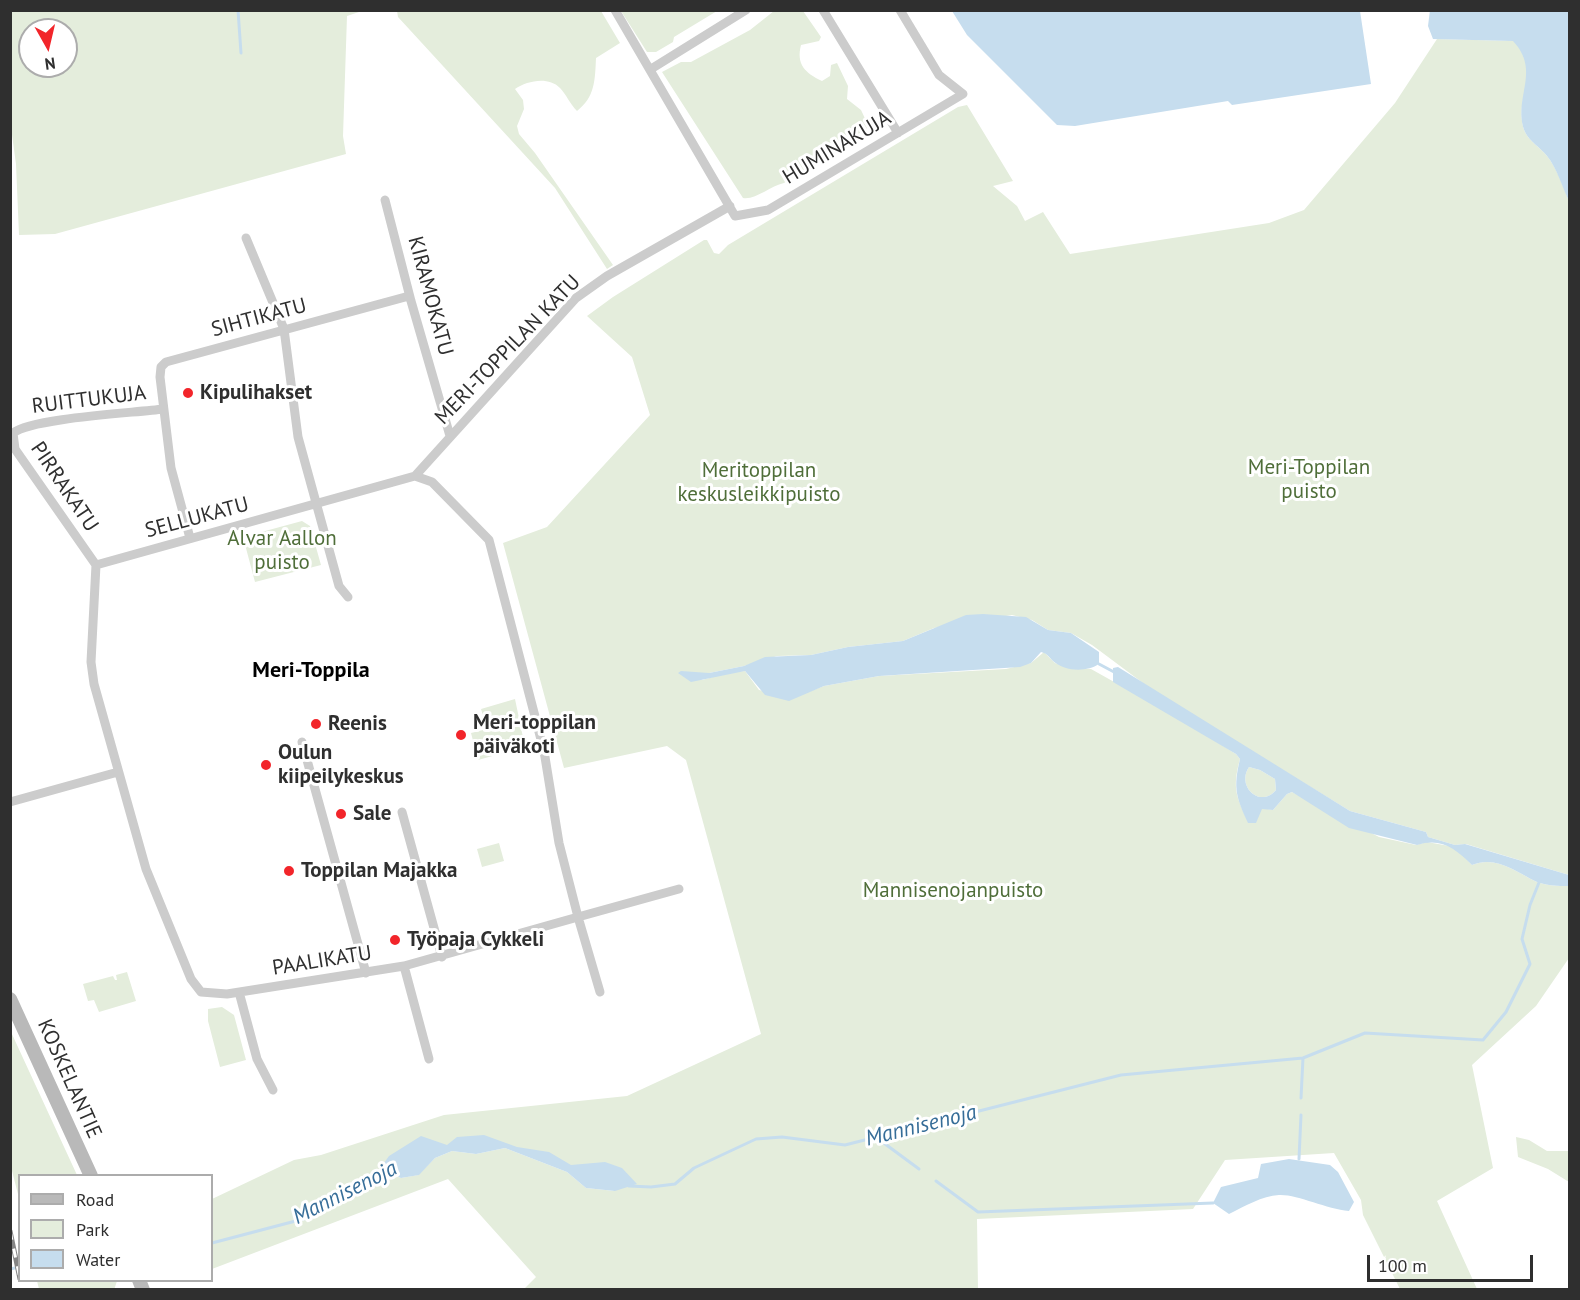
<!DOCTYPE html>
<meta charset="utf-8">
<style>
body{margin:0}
#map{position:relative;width:1580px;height:1300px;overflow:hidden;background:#fff;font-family:"PT Sans",sans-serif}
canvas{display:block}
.frame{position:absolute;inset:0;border:12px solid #2f2f2f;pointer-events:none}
.legend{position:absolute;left:18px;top:1174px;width:195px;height:108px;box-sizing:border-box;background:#fff;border:2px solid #acacac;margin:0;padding:8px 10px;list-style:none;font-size:18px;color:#2f2f2f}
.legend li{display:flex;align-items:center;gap:12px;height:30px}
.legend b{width:30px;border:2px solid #acacac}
.north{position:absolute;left:18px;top:18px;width:60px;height:60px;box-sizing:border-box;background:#fff;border:2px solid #acacac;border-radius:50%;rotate:172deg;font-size:16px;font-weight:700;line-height:24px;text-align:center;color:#2f2f2f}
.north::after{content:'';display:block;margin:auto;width:21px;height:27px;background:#f2252a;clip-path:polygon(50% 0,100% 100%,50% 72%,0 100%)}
.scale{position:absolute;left:1367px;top:1255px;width:166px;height:27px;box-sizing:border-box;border:3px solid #2f2f2f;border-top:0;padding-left:8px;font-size:18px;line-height:21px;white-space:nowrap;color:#2f2f2f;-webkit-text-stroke:4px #fff;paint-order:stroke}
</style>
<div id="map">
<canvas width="1580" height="1300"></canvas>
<div class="frame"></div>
<ul class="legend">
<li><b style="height:8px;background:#b9b9b9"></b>Road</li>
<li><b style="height:16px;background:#e4eddc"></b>Park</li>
<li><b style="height:16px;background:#c6ddee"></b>Water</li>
</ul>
<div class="north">N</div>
<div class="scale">100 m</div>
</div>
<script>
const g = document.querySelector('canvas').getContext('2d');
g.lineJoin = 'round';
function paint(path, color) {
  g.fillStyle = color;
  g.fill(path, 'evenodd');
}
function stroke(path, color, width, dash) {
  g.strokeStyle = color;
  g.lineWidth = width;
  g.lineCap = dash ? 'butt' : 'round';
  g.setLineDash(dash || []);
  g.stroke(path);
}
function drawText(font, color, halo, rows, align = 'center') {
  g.font = font + ' "PT Sans",sans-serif';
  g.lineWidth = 6;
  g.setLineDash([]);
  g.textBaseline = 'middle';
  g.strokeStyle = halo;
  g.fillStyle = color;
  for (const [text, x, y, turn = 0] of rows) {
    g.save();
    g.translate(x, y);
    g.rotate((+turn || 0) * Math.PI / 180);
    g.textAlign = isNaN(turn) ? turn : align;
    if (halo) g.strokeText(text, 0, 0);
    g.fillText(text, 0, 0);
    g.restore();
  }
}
paint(new Path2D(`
 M10,11H362L347,16L343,136L346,154L55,234L19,235L16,164L10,120ZM30,30H66V66H30Z
 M397,11H601L620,43L596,58C595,80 595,97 577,111C570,104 566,94 560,88C548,76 527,81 515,89L523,100L524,109L517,126L519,134L535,153L613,265L607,269L555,188L398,17Z
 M621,11H717L674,37L673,42L656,52H647Z
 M774,11H803L821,37L819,41L801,45C796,64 805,73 822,81L830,76L831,65L837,63L848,86L847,99L861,110L869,127L784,183C770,186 756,200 743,198L662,72L681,62H691L750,30Z
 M1437,39L1514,41C1544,74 1512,97 1525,132C1529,141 1541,148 1547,156C1557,168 1563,187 1569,201V875L1466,844L1455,845L1428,837L1426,832L1350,811L1155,692L1092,645L1071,633L1048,630L1032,620L1012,615L934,628L903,641L848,647L811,655L777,656L744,666L709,673H695L702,680L731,672L745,671L759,690L795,697L824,686L879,676L1006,669L1031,663L1044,652L1055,663L1066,667L1091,669L1182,720L1236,754L1240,759C1232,788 1236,797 1249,823L1262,808L1273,810L1287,794L1292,792L1379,837L1416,845L1427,842L1455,847L1472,865C1496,855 1516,872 1537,882C1548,886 1558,886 1569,886V958L1536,1006L1472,1065L1493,1168L1437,1201L1477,1289H1400L1363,1215L1361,1200L1334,1153L1225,1160L1193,1209L977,1219L978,1290L524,1289L536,1277L448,1179L212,1269V1199L294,1160L321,1155L444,1115L627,1096L761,1034L686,760L667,746L564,768L503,543L547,527L650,415L632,357L587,316L613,297L704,240H707L714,253L719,254L728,245L958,107L967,105L1013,181L993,186L1017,206L1025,221L1043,212L1070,254L1269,223L1304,210L1395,103ZM479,1139L544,1157L615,1191L586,1188L567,1172L505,1148L476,1154L452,1151L435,1158L418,1175L401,1178L380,1170Z
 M302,521L310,526L321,565L255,582L243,537Z
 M515,699L525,747L478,760L471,733L487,729L481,709Z
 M1249,767L1260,770L1275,779L1276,790C1260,809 1236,786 1249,767Z
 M499,843L504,861L482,867L477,849Z
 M127,972L136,1001L99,1012L94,1000L88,1001L83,984L113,976L115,980H117L116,975Z
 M222,1007L234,1015L246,1060L220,1067L208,1021V1009Z
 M11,1032L77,1175L20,1176L19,1198L11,1167Z
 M1516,1137L1529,1140L1547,1151H1569V1182L1548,1169L1518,1157Z
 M37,1281V1280L117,1281L114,1290L39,1289Z`), '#e4eddc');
paint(new Path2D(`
 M1430,10L1569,11V201C1562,187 1557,168 1547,156C1541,148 1529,141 1525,132C1512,98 1542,72 1513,41L1433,39L1428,26Z
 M952,11H1360L1371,84L1232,105L1228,101L1075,126L1057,125L967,35Z
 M983,614L1026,617L1048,630L1071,633L1099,652V664C1087,672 1065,672 1053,661C1048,656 1048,654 1041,652L1031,663L1020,667L879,676L824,686L789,701L765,695L745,671L691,682L678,673L681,671L709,673L744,666L765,657L811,655L848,647L903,641L966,615Z
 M1118,667L1350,811L1426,832L1428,837L1455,845L1465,844L1569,875V886C1558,886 1548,886 1537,882C1516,872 1496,855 1472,865C1456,849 1441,837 1417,845L1349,828L1292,792L1287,794L1273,810L1262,809L1256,823H1248C1236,797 1233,788 1240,759L1236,754L1113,682V668ZM1249,767L1260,770L1275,779L1276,790C1260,809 1236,786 1249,767Z
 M484,1135L517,1147L549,1152L571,1165L605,1162L622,1168L637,1184L615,1191L586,1188L567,1172L505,1148L476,1154L452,1151L435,1158L419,1175L401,1178L379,1170L389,1156L421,1136L447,1145L457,1137Z
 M1289,1159L1330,1165L1338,1172L1354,1202L1349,1211C1326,1209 1297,1194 1279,1195C1262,1196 1245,1206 1229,1214L1213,1203L1221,1187L1258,1178L1261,1164Z`), '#c6ddee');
stroke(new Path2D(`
 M238,10L241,53
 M1099,664L1114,672
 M1301,1098L1303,1058
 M877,1138L919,1169
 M1299,1159L1301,1115
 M936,1181L978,1212L1213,1203
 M629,1186L651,1187L675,1184L694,1168L756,1139L782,1137L845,1145L1121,1075L1303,1058L1365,1033L1483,1040L1506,1012L1530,964L1522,939L1530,905L1540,880
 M212,1243L307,1218L381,1170
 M10,1269L20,1267`), '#c6ddee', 3);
stroke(new Path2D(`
 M615,10L735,216L768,210L963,94L939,75L900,10
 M823,10L898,133
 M651,69L746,10
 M385,200L411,301L450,436
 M246,238L284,329L298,437L339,586L348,597
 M415,476L432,482L489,540L544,751L559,843L578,917L404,966L227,994L201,992L191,979L146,869L94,684L91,662L96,565Z
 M415,476L576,298L607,276L730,206
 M190,538L171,468L160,377L161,367L166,362L409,296
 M96,565L15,449L13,433C32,418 133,413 163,409
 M302,742L366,973
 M10,802L118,772
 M402,812L442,957
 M404,966L429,1059
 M239,992L257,1059L273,1090
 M600,992L578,917L679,889`), '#ccc', 9);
stroke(new Path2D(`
 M10,999L91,1176
 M139,1280L143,1290`), '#b9b9b9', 14);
const rail = new Path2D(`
 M10,1231L20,1279`);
stroke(rail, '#848484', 5);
stroke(rail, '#fff', 3, [9]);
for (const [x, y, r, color] of [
 [188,393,6,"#f2252a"],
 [316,724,6,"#f2252a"],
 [461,735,6,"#f2252a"],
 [266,765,6,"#f2252a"],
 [341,814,6,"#f2252a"],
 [289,871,6,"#f2252a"],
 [395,940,6,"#f2252a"]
]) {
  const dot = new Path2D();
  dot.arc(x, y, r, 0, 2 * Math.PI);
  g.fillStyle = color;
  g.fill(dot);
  stroke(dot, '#fff', 2);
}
drawText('21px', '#2f2f2f', '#fff', [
 ["HUMINAKUJA",837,148,-31],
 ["KIRAMOKATU",430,296,75],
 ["SIHTIKATU",259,318,-15],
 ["MERI-TOPPILAN KATU",508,350,-46],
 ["RUITTUKUJA",89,400,-7],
 ["PIRRAKATU",64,487,56],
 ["SELLUKATU",197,518,-15],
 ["PAALIKATU",322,961,-9],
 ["KOSKELANTIE",69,1079,66]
]);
drawText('bold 21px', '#2f2f2f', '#fff', [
 ["Kipulihakset",200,393],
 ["Meri-toppilan",473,723],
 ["päiväkoti",473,747],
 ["Reenis",328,724],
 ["Oulun",278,753],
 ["kiipeilykeskus",278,777],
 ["Sale",353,814],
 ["Toppilan Majakka",301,871],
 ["Työpaja Cykkeli",407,940]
], 'left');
drawText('21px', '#4f6e39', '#fff', [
 ["Meri-Toppilan",1309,468],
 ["puisto",1309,492],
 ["Meritoppilan",759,471],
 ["keskusleikkipuisto",759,495],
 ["Alvar Aallon",282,539],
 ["puisto",282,563],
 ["Mannisenojanpuisto",953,891]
]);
drawText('bold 22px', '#000', '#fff', [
 ["Meri-Toppila",311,671]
]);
drawText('italic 22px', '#366d98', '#fff', [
 ["Mannisenoja",921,1126,-14],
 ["Mannisenoja",345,1193,-27]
]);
</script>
